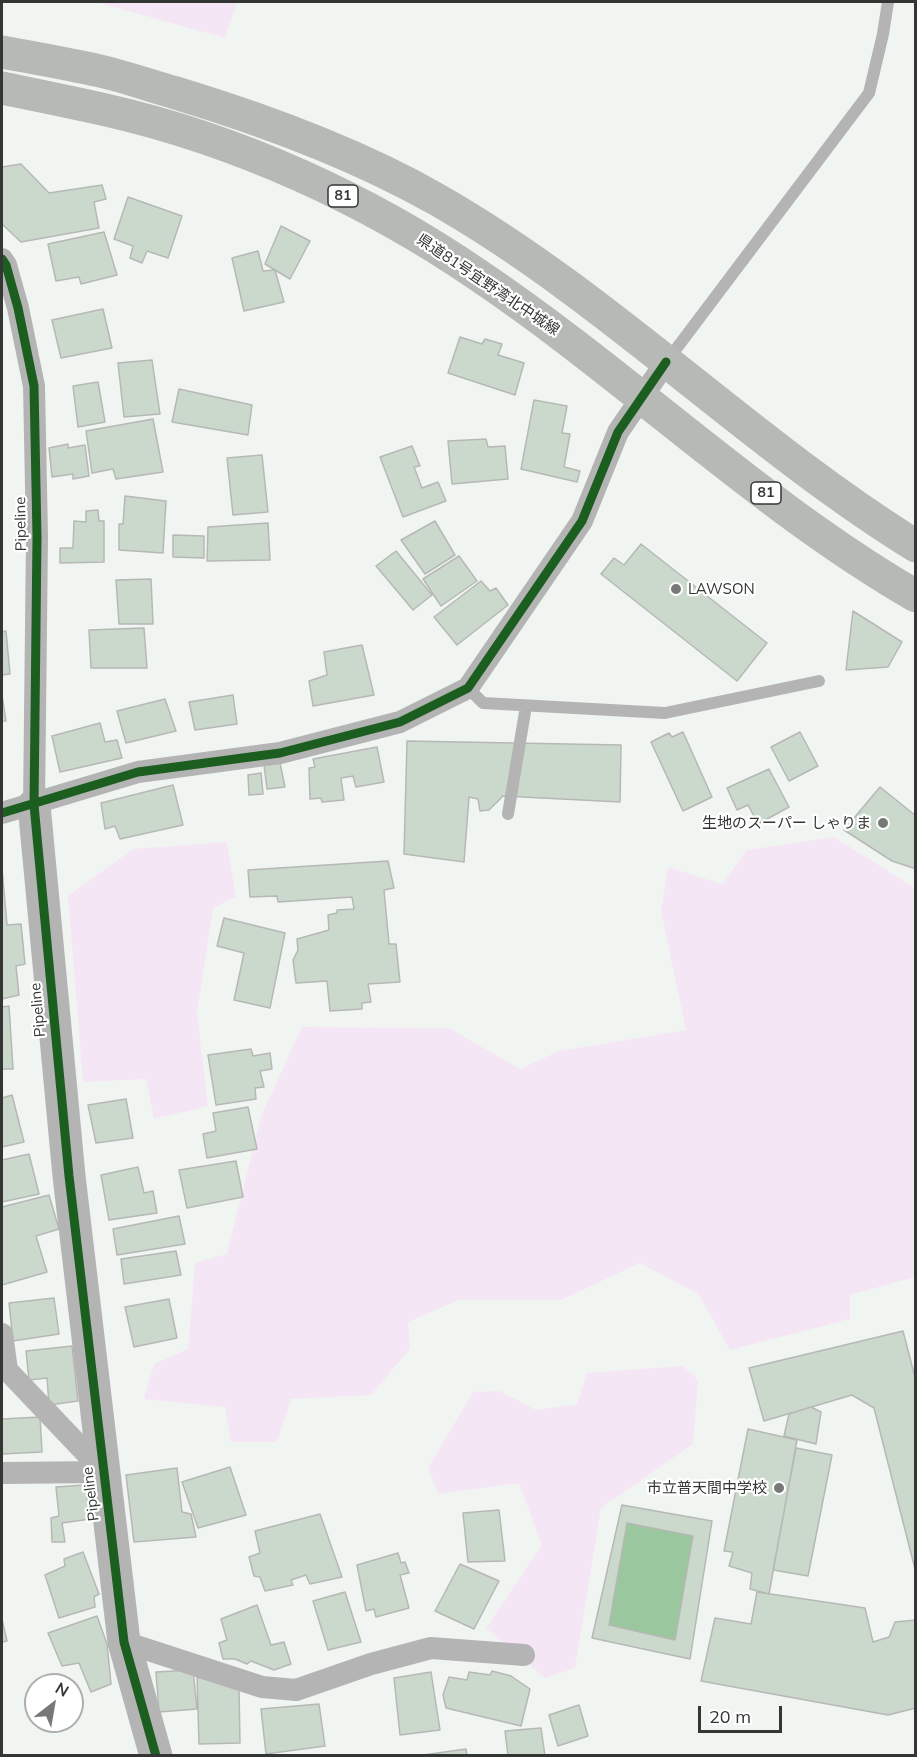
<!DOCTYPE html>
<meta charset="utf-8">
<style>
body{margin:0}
#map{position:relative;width:917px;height:1757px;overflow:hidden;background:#f1f5f1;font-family:Mulish,sans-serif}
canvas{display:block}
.frame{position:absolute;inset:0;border:3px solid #333633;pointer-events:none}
.north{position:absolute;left:24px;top:1673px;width:60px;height:60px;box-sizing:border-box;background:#fff;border:2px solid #adafad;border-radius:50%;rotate:31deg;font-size:16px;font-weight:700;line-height:24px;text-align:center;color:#333633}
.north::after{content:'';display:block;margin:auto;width:21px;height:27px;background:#767976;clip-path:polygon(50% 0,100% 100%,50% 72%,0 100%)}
.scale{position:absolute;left:698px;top:1706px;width:84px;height:27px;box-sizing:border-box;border:3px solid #333633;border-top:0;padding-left:8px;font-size:18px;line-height:21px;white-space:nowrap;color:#333633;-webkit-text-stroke:4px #fff;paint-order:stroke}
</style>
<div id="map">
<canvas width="917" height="1757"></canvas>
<div class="frame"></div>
<div class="north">N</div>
<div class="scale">20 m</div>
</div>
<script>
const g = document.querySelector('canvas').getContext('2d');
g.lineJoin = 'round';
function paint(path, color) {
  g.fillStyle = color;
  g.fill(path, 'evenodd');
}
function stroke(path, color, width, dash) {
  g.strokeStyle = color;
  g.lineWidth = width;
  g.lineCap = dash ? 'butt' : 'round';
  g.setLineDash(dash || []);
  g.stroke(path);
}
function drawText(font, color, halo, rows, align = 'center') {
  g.font = font + ' Mulish,"Noto Sans JP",sans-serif';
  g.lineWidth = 4.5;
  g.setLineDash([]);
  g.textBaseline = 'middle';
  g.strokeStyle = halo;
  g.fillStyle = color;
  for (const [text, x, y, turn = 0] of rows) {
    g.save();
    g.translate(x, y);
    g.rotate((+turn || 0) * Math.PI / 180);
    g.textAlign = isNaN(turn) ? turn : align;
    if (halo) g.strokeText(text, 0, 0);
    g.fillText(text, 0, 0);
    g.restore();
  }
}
paint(new Path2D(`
 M96,2H237L225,38Z
 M834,837L915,888V1277L850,1295V1319L730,1350L698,1294L640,1263L561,1300H459L408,1322L410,1349L371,1395L291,1399L277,1442H231L225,1407L144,1399L154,1364L188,1349L195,1263L227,1254L262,1114L302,1027L449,1028L520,1069L559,1051L686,1030L661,911L668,867L722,884L747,850Z
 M227,842L236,897L213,908L197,1013L208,1106L154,1119L146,1079L83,1082L68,896L133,849Z
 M683,1366L698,1380L693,1444L601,1508L575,1668L545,1678L486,1628L542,1545L519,1483L438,1494L428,1468L473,1392L500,1391L536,1410L577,1404L587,1373Z`), '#f5e6f6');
paint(new Path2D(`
 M627,1523L693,1536L675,1640L609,1625Z`), '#9ac79e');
const building = new Path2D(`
 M21,164L49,193L102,185L106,199L94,202L99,228L21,242L2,224V167Z
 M128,197L182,216L168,258L147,251L142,263L130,258L133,246L114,239Z
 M281,226L310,241L290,279L265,264Z
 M104,232L117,275L81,284L79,277L56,281L48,244Z
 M258,251L263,271L275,270L284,302L244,311L232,258Z
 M103,309L112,348L61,358L52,320Z
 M460,337L482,344L485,339L502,344L498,355L524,363L515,395L448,373Z
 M152,360L160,414L124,417L118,363Z
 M98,382L105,422L78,427L73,386Z
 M179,389L252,405L248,435L172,422Z
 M534,400L567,406L562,433L570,434L564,467L580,471L577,482L521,469Z
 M153,419L163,472L116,479L113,469L92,473L86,431Z
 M486,439L488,447L505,446L508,479L452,484L448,441Z
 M68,444V448L85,445L89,476L73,479V474L52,477L49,448Z
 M412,446L420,466L414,467L422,488L438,482L446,501L403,517L380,457Z
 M262,455L268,512L233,515L227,458Z
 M125,496L166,501L163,553L119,550V524H123Z
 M98,510L99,521H104V562L60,563V548H73L74,521L86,522V511Z
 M435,521L455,555L425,574L401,540Z
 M268,523L270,560L207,561L208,527Z
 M173,535L204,536V558L173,557Z
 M641,544L767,643L737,681L601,574L614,558L624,565Z
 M396,551L432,595L413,610L376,566Z
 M459,556L477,581L441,606L423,579Z
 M151,579L153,624H119L116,580Z
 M481,581L490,591L496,588L508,605L457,645L434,617Z
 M853,611L902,642L888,667L846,670Z
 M144,628L147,668H91L89,630Z
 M6,631L10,674L2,675V632Z
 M362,645L374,695L313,706L309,681L327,675L324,652Z
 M2,695L6,721H2Z
 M233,695L237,724L195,730L189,702Z
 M165,699L176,731L126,743L117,711Z
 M100,723L105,742L117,740L122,758L60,772L52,736Z
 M683,732L712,797L683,811L651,742L669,733L672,737Z
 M800,732L818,766L789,781L771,747Z
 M407,741L621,745L620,802L503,796L489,810L480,811L478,799L469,797L464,862L404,854Z
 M377,747L384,782L356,787L353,776L341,778L344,800L322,802L321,798L310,799L309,768L315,767L313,759Z
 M280,763L285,787L267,789L264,765Z
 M769,769L789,807L758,824L748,805L737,810L727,788Z
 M261,773L263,794L249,795L248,775Z
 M173,785L183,825L120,839L115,826L105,829L101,803Z
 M880,787L916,816V869L892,861L844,830Z
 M388,861L394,888L384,890L389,944H396L400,982L368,984L371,1002L362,1003V1009L330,1011L327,981L296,983L293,960L298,950L297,939L329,930L328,915L337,913V910L354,909L352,897L278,902L277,896L250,897L248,870Z
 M2,868L7,925L21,924L25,964L16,966L19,995L2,999Z
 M224,918L285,933L270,1008L234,1000L244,953L217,946Z
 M9,1006L13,1069H2V1007Z
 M251,1049L253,1056L270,1053L272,1069L260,1071L264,1087L255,1088L256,1099L216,1105L208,1055Z
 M12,1095L24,1142L2,1147V1098Z
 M126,1099L133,1138L96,1143L88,1105Z
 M248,1107L257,1149L207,1158L203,1134L216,1131L213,1113Z
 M29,1154L39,1194L2,1202V1160Z
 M236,1161L243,1197L187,1208L179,1170Z
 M138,1167L144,1193L153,1191L157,1213L109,1220L101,1175Z
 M49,1195L59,1229L36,1236L47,1272L2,1285V1207Z
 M179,1216L185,1244L117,1255L113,1229Z
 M176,1251L181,1275L124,1284L121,1259Z
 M54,1298L59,1334L13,1341L9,1303Z
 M169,1299L177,1338L134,1347L125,1307Z
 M903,1331L916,1381V1573L874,1408L852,1395L764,1421L749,1368Z
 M72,1346L78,1401L49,1405L47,1378L29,1380L26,1351Z
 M811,1407L821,1412L816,1444L784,1436L789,1414Z
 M40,1417L42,1452L2,1454V1419Z
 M748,1429L797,1440L769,1594L750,1589L752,1573L729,1566L733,1552L724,1551Z
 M796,1448L832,1455L808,1576L773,1570Z
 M230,1467L246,1515L198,1528L182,1482Z
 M177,1468L182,1512L191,1514L196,1537L134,1542L126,1475Z
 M85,1485L90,1519L62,1523L65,1542H52L51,1518L59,1516L56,1487Z
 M622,1505L712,1521L690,1659L592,1638ZM627,1523L693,1536L675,1640L609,1625Z
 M499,1510L505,1561L468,1562L463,1513Z
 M320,1514L342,1577L310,1584L306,1575L291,1580L293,1585L265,1591L260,1577L254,1576L249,1557L260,1553L255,1531Z
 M83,1552L99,1594L94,1597L95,1607L59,1618L45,1575L65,1566L64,1559Z
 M398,1553L401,1563L405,1562L409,1573L400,1575L409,1608L376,1617L374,1609L366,1611L357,1565Z
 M460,1564L499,1581L474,1629L435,1611Z
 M345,1592L361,1642L328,1650L313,1601Z
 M757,1592L865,1608L873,1642L889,1637L895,1622L916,1620V1708L888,1715L701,1681L715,1618L751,1624Z
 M257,1605L271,1645L284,1642L291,1664L274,1670L251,1661L247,1664L235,1659H223L219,1643L227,1640L221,1619Z
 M97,1616L107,1644L111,1684L91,1692L79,1663L62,1666L48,1633Z
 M2,1619L7,1641L2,1642Z
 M193,1670L197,1709L159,1712L156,1672Z
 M492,1671L511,1676L530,1689L521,1726L446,1708L443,1695L449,1677L467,1680L469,1672L490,1675Z
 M431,1672L440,1730L400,1735L394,1678Z
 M197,1677L239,1689L240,1743L199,1744Z
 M319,1704L325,1746L266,1754L261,1709Z
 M579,1705L588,1736L558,1746L549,1715Z
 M541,1728L545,1756H508L505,1731Z
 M466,1749L467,1756H416Z`);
paint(building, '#cbd9cc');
stroke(building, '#b6b8b6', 1.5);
stroke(new Path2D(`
 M667,361L869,93L883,34L888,2
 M468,688L483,703L665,713L819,681
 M508,814L526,706`), '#b5b4b5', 12);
stroke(new Path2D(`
 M2,259L6,265L18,308L34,386L37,537L34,805
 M2,813L138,772L280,753L400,722L468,688L582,521L618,432L666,362
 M2,1334L7,1370L104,1472
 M2,1473L104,1472
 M124,1642L262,1687L296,1690L371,1664L431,1648L524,1655`), '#b5b4b5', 22);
stroke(new Path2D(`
 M34,805L69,1176L124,1642L156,1756`), '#b4b4b4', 33);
stroke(new Path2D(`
 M2,52C34,58 68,64 100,71C126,77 151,86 176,93C265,120 355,153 436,199C608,297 748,442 916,546
 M2,88C36,95 71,102 106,110C238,140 367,199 478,275C628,376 759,505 916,596`), '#b6b9b6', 33);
stroke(new Path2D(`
 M2,259L6,265L18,308L34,386L37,537L34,805L69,1176L124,1642L156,1756
 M2,813L138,772L280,753L400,722L468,688L582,521L618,432L666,362`), '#1b5e20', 9);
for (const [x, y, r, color] of [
 [676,589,6,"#767976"],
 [883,823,6,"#767976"],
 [779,1488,6,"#767976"]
]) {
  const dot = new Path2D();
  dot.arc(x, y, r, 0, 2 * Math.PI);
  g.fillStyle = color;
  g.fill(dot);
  stroke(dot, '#fff', 2);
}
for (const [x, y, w] of [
 [343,196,30],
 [766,493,30]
]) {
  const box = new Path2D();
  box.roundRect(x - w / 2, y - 11, w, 22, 4.5);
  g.fillStyle = '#fff';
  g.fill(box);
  stroke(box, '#333633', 1.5);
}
drawText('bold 14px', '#333633', null, [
 ["81",343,196],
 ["81",766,493]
]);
drawText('15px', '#333633', '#fff', [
 ["県道81号宜野湾北中城線",488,285,34],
 ["Pipeline",21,524,-91],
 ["Pipeline",38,1010,-95],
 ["Pipeline",91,1494,-97]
]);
drawText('15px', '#333633', '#fff', [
 ["LAWSON",688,589,"left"],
 ["生地のスーパー しゃりま",871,823],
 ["市立普天間中学校",767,1488]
], 'right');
</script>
